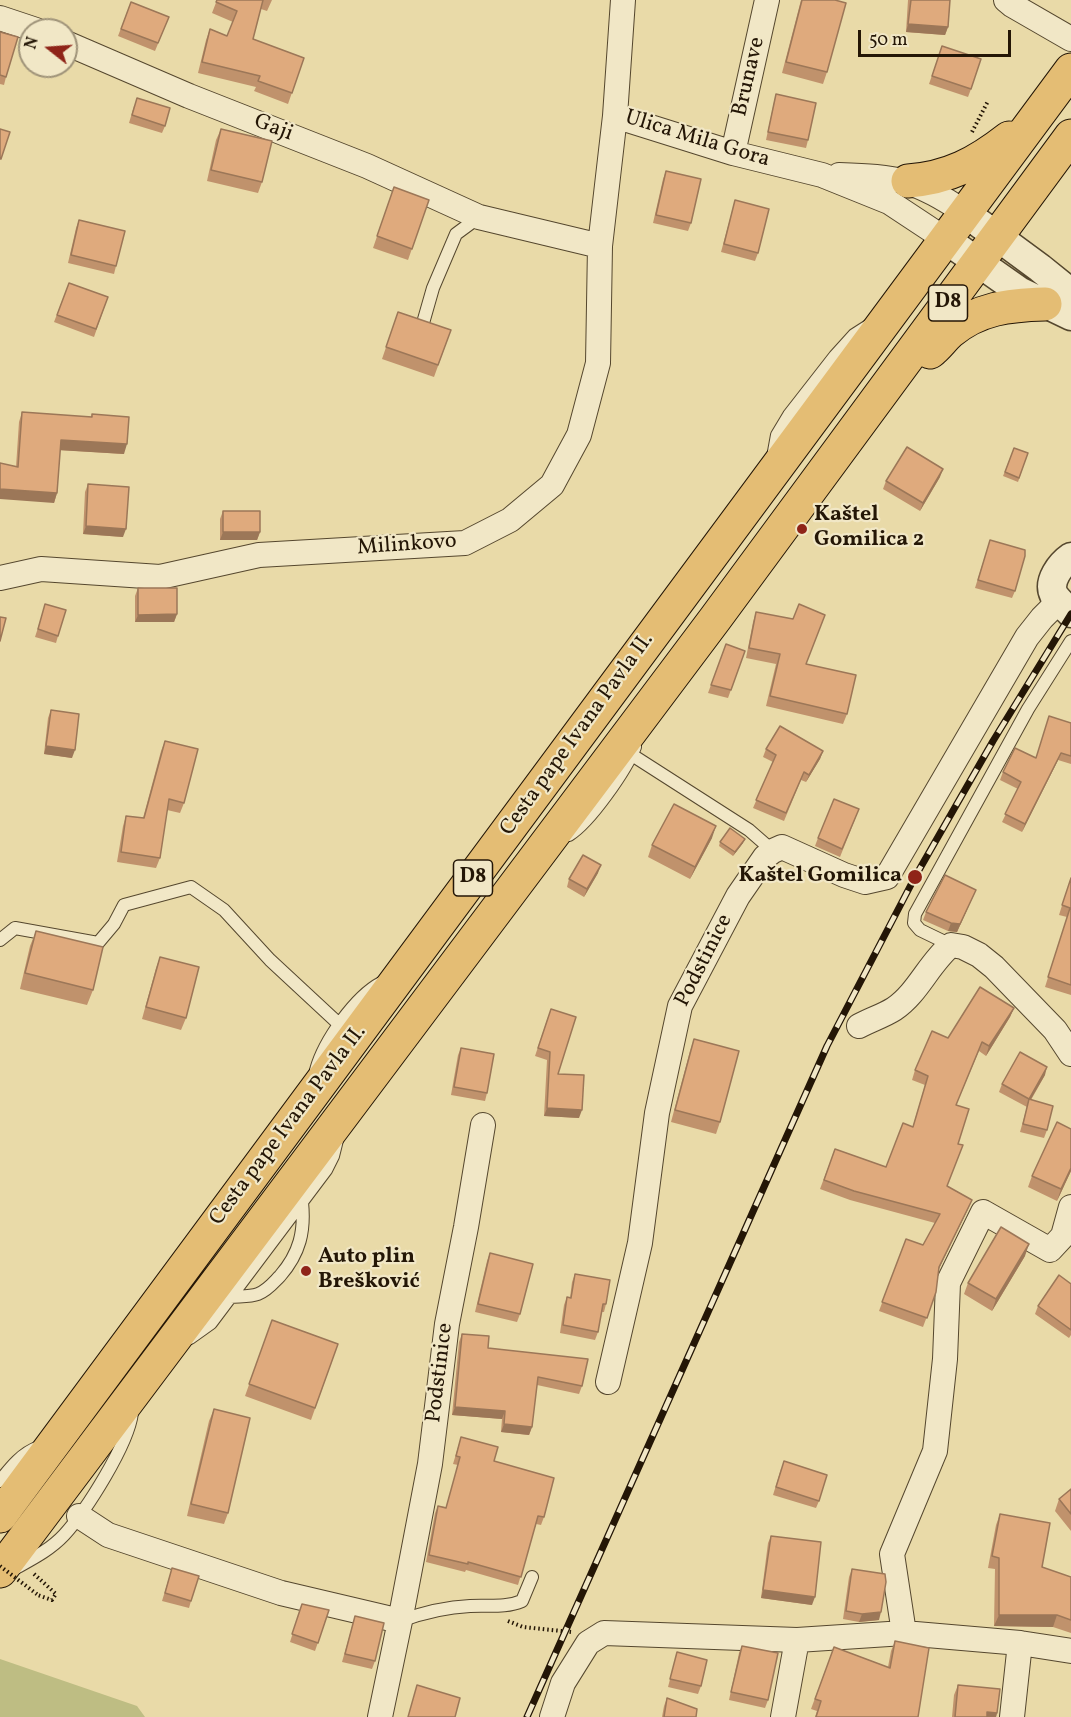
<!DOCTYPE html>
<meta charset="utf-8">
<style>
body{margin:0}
#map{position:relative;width:1071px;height:1717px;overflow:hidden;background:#e9daa8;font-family:Vollkorn,serif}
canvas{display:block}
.north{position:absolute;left:18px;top:18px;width:60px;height:60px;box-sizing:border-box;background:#f1e7c6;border:2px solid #9f9379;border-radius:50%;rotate:287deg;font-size:16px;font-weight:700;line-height:24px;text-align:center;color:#241606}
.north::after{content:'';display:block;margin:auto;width:21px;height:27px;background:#8f2418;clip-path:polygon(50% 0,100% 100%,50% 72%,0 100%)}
.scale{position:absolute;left:858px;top:30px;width:153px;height:27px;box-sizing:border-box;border:3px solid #241606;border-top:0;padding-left:8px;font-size:18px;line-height:21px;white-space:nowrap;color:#241606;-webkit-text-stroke:4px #f1e7c6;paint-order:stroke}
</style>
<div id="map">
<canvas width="1071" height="1717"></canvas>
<div class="north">N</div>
<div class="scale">50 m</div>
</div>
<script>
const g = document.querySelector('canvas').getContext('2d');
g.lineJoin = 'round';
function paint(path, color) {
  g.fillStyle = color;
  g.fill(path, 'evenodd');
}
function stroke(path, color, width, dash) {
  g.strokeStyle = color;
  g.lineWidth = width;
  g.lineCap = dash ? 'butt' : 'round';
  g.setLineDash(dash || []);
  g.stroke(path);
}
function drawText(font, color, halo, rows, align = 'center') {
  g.font = font + ' Vollkorn,serif';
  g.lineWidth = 4.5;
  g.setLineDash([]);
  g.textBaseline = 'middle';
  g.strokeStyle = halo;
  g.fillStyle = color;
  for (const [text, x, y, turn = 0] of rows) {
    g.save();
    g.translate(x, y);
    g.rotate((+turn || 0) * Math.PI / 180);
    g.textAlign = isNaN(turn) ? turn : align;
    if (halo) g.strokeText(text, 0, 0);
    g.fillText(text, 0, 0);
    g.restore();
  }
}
paint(new Path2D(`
 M0,1659L137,1706L145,1717H0Z`), '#bebd83');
const service = new Path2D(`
 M423,323L433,288L456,234L479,217
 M773,457L777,435L789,415L835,356L854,335L868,326
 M632,755L749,830L773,851
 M569,835C590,822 626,770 635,747
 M0,940L15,928L98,943L114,924L124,905L191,887L224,910L270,960L340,1025
 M951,945L920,930L914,923L915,914L1028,709L1071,641
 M316,1070C324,1041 355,997 381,983
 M230,1297C239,1296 250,1297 258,1294C268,1290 273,1283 280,1276C300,1253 305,1231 302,1202
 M190,1338L211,1323L326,1170L333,1156L337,1140
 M0,1481C11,1467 22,1453 39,1447
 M14,1569C32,1559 50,1550 64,1535C86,1511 128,1445 132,1413
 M400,1621C422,1613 447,1607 470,1606C488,1605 506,1608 522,1601L532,1577`);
const minor = new Path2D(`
 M623,0L615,116L733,153L822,175L889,202L945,239
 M1006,0L1012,5L1071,39
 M0,18L36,30
 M66,43L189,96L367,166L479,217L600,246L615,116
 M733,153L767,0
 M839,175C897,177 916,179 964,212
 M0,578L41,569L160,577L259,555L465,543L510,520L552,485L579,435L598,363L600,246
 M859,1026C870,1020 883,1016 894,1009C918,993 929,963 951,945L963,947L979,955L994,967L1055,1030L1071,1054
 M608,1382L640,1243L657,1113L680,1006L738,896L765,857L773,851L782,847L844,875L865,882L887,877L1027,637L1042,618L1059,601
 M79,1516L108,1535L281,1593L400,1621L430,1464L447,1324L466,1227L483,1125
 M904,1633L892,1554L935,1451L945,1359L948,1283L983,1212L1050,1250L1063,1236L1071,1207
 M380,1717L400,1621
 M552,1717L563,1683L588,1643L604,1633L797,1640L904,1633L1020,1643L1071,1651
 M783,1717L797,1640
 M1012,1717L1020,1643`);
const tertiary = new Path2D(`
 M964,212L1040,268L1071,293
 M945,239L1019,291L1071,316
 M1071,557C1061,564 1047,581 1054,595C1058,601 1066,608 1071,613`);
const primary = new Path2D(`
 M908,181C949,178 977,163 1009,138
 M930,352C938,346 943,338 950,332C979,308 1009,305 1045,304
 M0,1516L1071,70
 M0,1571L715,619L1071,136`);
stroke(service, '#55472e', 14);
stroke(minor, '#55472e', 26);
stroke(tertiary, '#55472e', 31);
stroke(primary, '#241606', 35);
stroke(new Path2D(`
 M972,132L988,101
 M34,1574L56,1594L52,1600L38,1595
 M508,1621L523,1627L571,1632`), '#241606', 4, [1.5, 3]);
stroke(service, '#f1e7c6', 12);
stroke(minor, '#f1e7c6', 24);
stroke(tertiary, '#f1e7c6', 28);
stroke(primary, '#e4bd74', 33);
const rail = new Path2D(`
 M527,1717L827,1046L915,877L993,741L1071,614`);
stroke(rail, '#241606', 7);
stroke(rail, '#f1e7c6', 4.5, [14]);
stroke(new Path2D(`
 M0,1566L38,1595`), '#241606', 4, [1.5, 3]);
paint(new Path2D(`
 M217,0H272L267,11L261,9L253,39L304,58L288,104L254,91L256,87L198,73L206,40L210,29L227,36L233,22L212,13Z
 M801,0H835L827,72L823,84L782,73Z
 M908,0H950L948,27L945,35L906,32Z
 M131,2L169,17L155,51L118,36Z
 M0,32L6,77L4,85L0,84Z
 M942,46L971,89L968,97L929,84Z
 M776,94L808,140L806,148L766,140L774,102Z
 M134,106L165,126L162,133L129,123Z
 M221,129L262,182L258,193L207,181L216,140Z
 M666,171L691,223L688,231L653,223L663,179Z
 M394,187L429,200L408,260L373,248Z
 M735,200L758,253L755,261L721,252Z
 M79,220L116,266L114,274L68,263L76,228Z
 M69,283L108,297L94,337L54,322Z
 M398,312L451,330L434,377L382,359Z
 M22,412L91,417L92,414L124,454L60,450L57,493L54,503L16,467L19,422Z
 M1014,448L1028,453L1018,482L1003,476Z
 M940,477L920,511L883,489L886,481Z
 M88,484L123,537L83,534L85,492Z
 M223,511L260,532L257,540H220V519Z
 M990,540L1015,591L1012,598L975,588Z
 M138,588L177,614L174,622H135V596Z
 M43,612L58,636L56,643L35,637Z
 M756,612L806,664L847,714L843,724L766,706L776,664L746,658L753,622Z
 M726,644L745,651L728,698L708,693Z
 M51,710L72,758L44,754L48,718Z
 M1071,723V764L1058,760L1022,832L1002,822L1018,789L1000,780L1003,772L1035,758Z
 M165,741L184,803L180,813L167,810L160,858L156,868L117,862L123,826L126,816L143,818L161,751Z
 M766,749L823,751L820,759L806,782L801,780L784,821L753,808L773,762L763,757Z
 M856,817L840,857L815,846L818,838Z
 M712,838L690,879L648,857L652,845Z
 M720,842L743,843L733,856L719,846Z
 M598,873L584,897L567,887L569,879Z
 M1071,877V995L1045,987L1067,917L1059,915Z
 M976,890L957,932L948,931L923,920L926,912Z
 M36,931L93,990L87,1005L20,989L30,946Z
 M160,957L186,1018L181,1030L142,1019L156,968Z
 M1014,1008L1010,1017L986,1056L979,1051L956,1105L958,1144L947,1186L972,1200L968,1209L938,1270L936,1292L923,1327L879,1311L906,1239L923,1245L935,1223L850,1200L820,1189L835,1149L886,1167L913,1126L925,1085L912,1080L915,1070L948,1038Z
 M548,1017L558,1074L579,1118L544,1116L547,1060L535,1056Z
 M694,1039L720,1122L716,1134L671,1122L690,1051Z
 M461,1048L487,1093L485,1101L451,1095L458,1055Z
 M1045,1075L1031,1100L1047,1130L1044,1138L1020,1132L1027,1107L999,1092L1002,1084Z
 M1071,1129V1171L1057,1201L1028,1187L1032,1176Z
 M490,1253L520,1314L517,1322L475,1312L487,1261Z
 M1025,1256L992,1311L964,1294L968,1283Z
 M575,1274L606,1304L604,1312H601L598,1332L595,1340L560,1333L564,1305L567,1297L570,1298L572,1282Z
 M1071,1284V1335L1069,1338L1035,1314L1038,1306Z
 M272,1320L338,1344L311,1420L245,1396Z
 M462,1334L488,1348L582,1386L579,1394L537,1385L532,1427L529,1435L501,1432L502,1419L452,1415L459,1342Z
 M214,1409L228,1513L224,1524L187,1516L209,1421Z
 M461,1437L494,1461L544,1517L541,1525L536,1524L518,1585L466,1570L465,1572L426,1562L435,1513L438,1506L446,1507L458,1465L453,1464Z
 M781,1469L819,1501L816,1508L773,1495Z
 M1071,1489V1531L1055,1511L1059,1499Z
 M1000,1514L1042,1567L1071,1577V1633L1053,1627L994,1626L995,1569L988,1568L996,1525Z
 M771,1536L812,1605L761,1598L768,1543Z
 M172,1568L191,1601L189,1608L162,1601Z
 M852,1569L879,1620L859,1622L843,1619L849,1577Z
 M302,1604L329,1610L315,1651L290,1642Z
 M355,1616L375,1661L372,1669L342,1662Z
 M895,1641L918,1717H815L817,1711L811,1709L834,1647L888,1667L891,1651Z
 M742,1646L768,1700L765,1708L729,1700L739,1653Z
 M677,1652L701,1686L698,1694L668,1687Z
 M958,1685L997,1713L996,1717H952L954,1695Z
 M667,1698L696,1717H662L664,1706Z`), '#c0926c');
paint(new Path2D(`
 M908,24L948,27L945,35L906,32Z
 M61,440L127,444L124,454L57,450Z
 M943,469L940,477L920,511L923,503Z
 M0,489L57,493L54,503L0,499Z
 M86,526L126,529L123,537L83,534Z
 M223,532H260L257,540H220Z
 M177,614L174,622H135L138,615Z
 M46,746L75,750L72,758L44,754Z
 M823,751L820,759L806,782L809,775Z
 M1061,753L1058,760L1022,832L1025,824Z
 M716,826L712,838L690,879L695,867Z
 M745,839L743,843L733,856L735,852Z
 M601,865L598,873L584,897L587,889Z
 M976,890L957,932L948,931L951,923Z
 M1014,1008L1010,1017L986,1056L989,1046Z
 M1047,1067L1045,1075L1028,1104L1029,1099Z
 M547,1108L582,1110L579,1118L544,1116Z
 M1071,1168V1171L1057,1201L1061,1189Z
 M972,1200L968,1209L935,1277L939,1267Z
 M1029,1244L1025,1256L992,1311L996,1299Z
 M455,1407L505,1411L502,1419L452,1415Z
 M504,1424L532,1427L529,1435L501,1432Z
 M763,1590L815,1597L812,1605L761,1598Z
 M881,1612L879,1620L859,1622L862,1614Z
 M999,1615H1057L1053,1627L994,1626Z
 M987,1712L997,1713L996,1717H985Z`), '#9c7758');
const building = new Path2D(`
 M217,0H263L253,39L304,58L292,93L258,81L260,76L202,62L210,29L227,36L237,11L216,2Z
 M802,0H835L846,3L827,72L786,62Z
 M911,0H950L948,27L908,24Z
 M131,2L169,17L158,43L121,29Z
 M0,32L18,37L6,77L0,75Z
 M942,46L981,59L971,89L932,76Z
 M776,94L816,103L808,140L768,132Z
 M137,98L170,108L165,126L132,115Z
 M0,129L10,132L1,159H0Z
 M221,129L272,141L262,182L211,170Z
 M666,171L701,179L691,223L656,215Z
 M394,187L429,200L412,249L377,236Z
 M735,200L769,209L758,253L724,244Z
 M79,220L125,231L116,266L71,255Z
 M69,283L108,297L96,329L57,315Z
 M398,312L451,330L438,365L386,347Z
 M22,412L92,417V414L129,417L127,444L61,440L57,493L0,489V463L18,467Z
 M907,447L943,469L923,503L886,481Z
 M1014,448L1028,453L1019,478L1005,472Z
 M88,484L129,487L126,529L86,526Z
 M223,511H260V532H223Z
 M990,540L1025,550V556L1015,591L978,580Z
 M138,588H177V614L138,615Z
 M45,604L66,610L58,636L38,629Z
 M799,604L825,615L806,664L856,675L847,714L770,696L780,654L749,648L756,612L793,619Z
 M0,617L6,618L0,641Z
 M726,644L745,651L731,690L711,685Z
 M51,710L79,714L75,750L46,746Z
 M1049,716L1071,723V756L1061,753L1025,824L1005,814L1021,782L1003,772L1015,748L1036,758Z
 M780,726L823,751L809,775L804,772L786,813L756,800L776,755L766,749Z
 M165,741L198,749L184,803L169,799L160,858L121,852L126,816L144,818Z
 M834,799L859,809L842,849L818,838Z
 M674,804L716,826L695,867L652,845Z
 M730,828L745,839L735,852L720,842Z
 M583,855L601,865L587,889L569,879Z
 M945,875L976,890L960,924L951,923L926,912Z
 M1071,878V985L1048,977L1070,908L1062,905Z
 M36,931L103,947L93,990L25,973Z
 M160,957L199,967L186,1018L146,1007Z
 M980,987L1014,1008L989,1046L982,1042L956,1105L969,1109L958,1144L963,1145L947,1186L972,1200L939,1267L936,1292L927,1318L882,1302L906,1239L923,1245L940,1214L854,1191L824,1180L835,1149L886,1167L903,1123L913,1127L928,1076L915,1070L932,1031L948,1038Z
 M551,1009L576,1017L558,1074L584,1075L582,1110L547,1108L550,1052L538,1048Z
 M694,1039L739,1051L720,1122L675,1110Z
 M461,1048L494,1054L487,1093L454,1087Z
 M1020,1052L1047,1067L1029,1099L1002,1084Z
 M1029,1099L1053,1106L1047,1130L1023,1124Z
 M1057,1122L1071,1129V1168L1061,1189L1032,1176Z
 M1001,1227L1029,1244L996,1299L968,1283Z
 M490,1253L533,1264L520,1314L478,1304Z
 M575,1274L610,1280L606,1304H603L598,1332L563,1325L567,1297L571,1298Z
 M1059,1275L1071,1284V1330L1038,1306Z
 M272,1320L338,1344L315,1408L249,1384Z
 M462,1334L489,1336L488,1348L588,1359L582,1386L538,1377L532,1427L504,1424L505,1411L455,1407Z
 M214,1409L250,1418L228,1513L191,1504Z
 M461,1437L498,1447L494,1461L554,1478L544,1517L538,1516L521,1577L468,1562V1564L429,1555L438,1506L446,1508L460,1457L456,1456Z
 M784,1461L827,1475L819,1501L776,1487Z
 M1071,1489V1514L1059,1499Z
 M1000,1514L1050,1523L1042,1567L1071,1577V1620L1057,1615H999V1558L992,1556Z
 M771,1536L821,1542L815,1597L763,1590Z
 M172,1568L199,1576L191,1601L165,1593Z
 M852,1569L885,1574L886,1582L881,1612L862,1614L846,1611Z
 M302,1604L329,1610L318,1643L292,1634Z
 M355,1616L384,1623L375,1661L345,1654Z
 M895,1641L929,1648L918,1717H816L821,1701L815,1699L834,1647L890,1668Z
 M742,1646L778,1653L768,1700L731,1692Z
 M677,1652L707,1660L701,1686L670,1679Z
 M417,1685L460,1698L455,1717H408Z
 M958,1685L1000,1689L997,1713L987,1712V1717H955Z
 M667,1698L697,1709L696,1717H664Z`);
paint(building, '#dfaa7d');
stroke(building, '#9c7758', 1.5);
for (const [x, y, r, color] of [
 [802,529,6,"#8f2418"],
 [915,877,8,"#8f2418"],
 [306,1271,6,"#8f2418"]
]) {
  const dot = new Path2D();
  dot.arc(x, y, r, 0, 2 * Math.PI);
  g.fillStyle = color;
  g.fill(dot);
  stroke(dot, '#f1e7c6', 2);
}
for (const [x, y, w] of [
 [948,303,39],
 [473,878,39]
]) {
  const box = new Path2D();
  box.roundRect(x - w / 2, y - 18, w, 36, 4.5);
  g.fillStyle = '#f1e7c6';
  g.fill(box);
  stroke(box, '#241606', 1.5);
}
drawText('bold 21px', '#241606', null, [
 ["D8",948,303],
 ["D8",473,878]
]);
drawText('22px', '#241606', '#f1e7c6', [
 ["Brunave",750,77,-77],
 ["Gaji",273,129,21],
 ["Ulica Mila Gora",697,140,17],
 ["Milinkovo",407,546,-4],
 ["Cesta pape Ivana Pavla II.",578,735,-54],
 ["Podstinice",705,961,-63],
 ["Cesta pape Ivana Pavla II.",289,1126,-53],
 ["Podstinice",441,1373,-83]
]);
drawText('bold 22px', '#241606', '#f1e7c6', [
 ["Kaštel",814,516],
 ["Gomilica 2",814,541],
 ["Kaštel Gomilica",902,877,"right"],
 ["Auto plin",318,1258],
 ["Brešković",318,1283]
], 'left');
</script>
